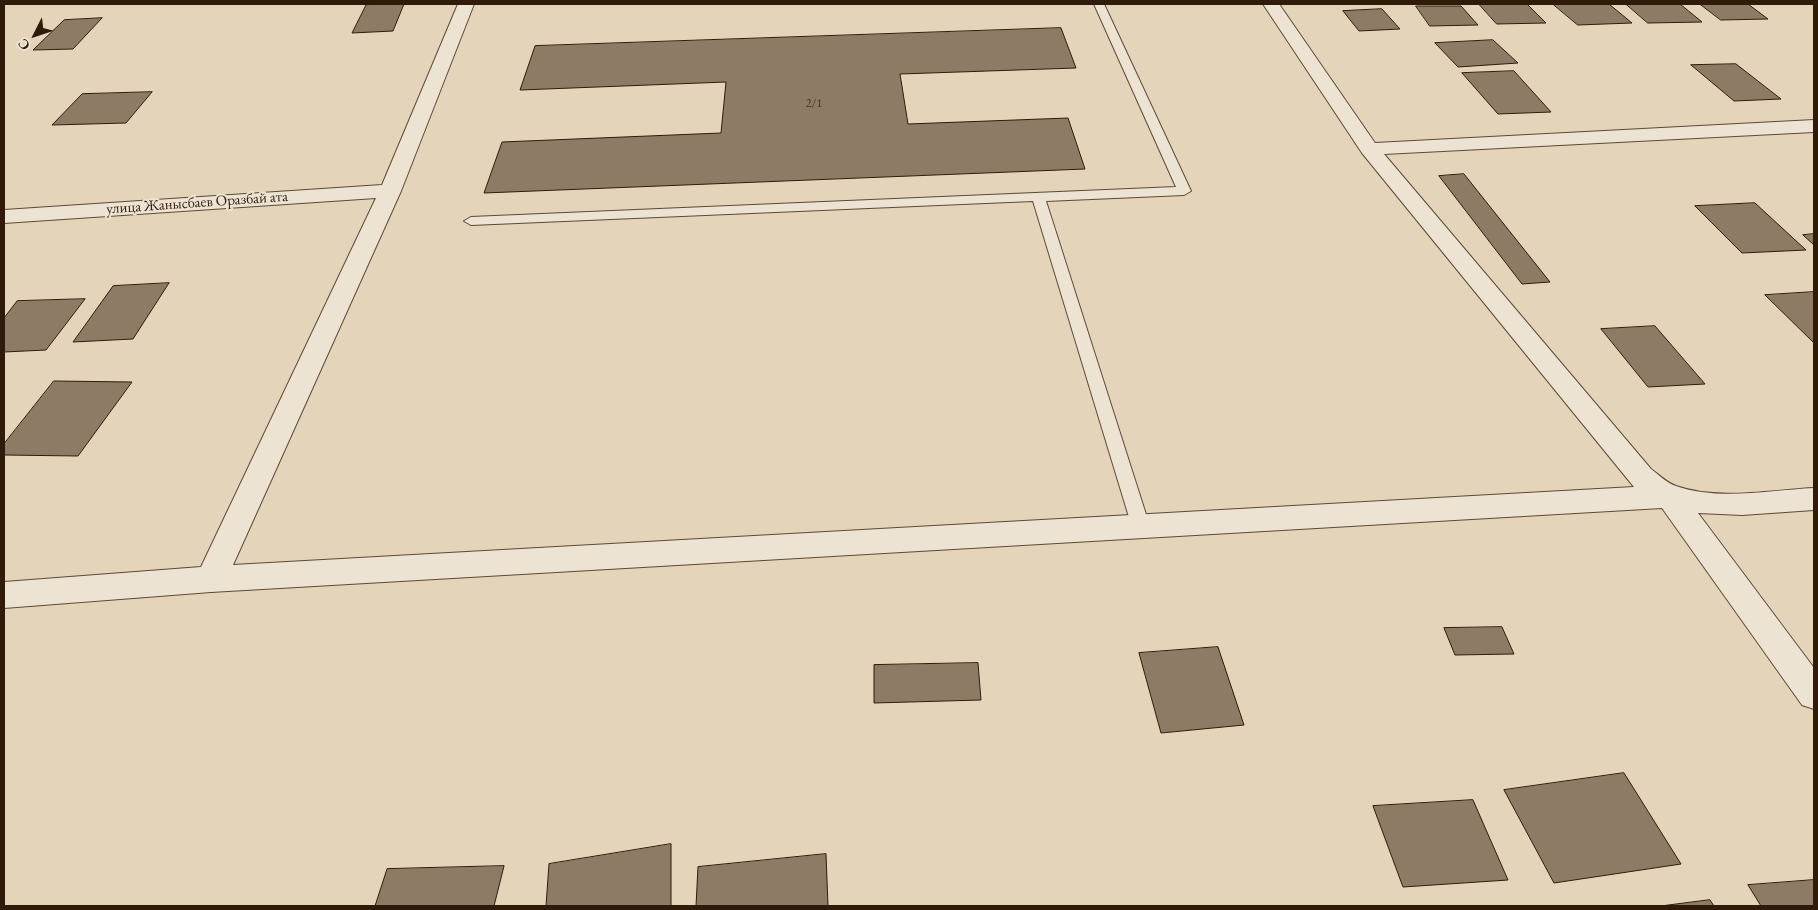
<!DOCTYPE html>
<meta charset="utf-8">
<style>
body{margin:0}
#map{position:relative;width:1818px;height:910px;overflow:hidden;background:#e4d4b9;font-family:"EB Garamond",serif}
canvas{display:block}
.frame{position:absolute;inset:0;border:5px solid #301b0b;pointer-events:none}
.north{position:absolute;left:10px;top:10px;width:50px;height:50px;-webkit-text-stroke:4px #ede3d2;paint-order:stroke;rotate:229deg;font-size:14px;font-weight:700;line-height:20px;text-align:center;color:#301b0b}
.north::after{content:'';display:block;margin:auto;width:18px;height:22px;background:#301b0b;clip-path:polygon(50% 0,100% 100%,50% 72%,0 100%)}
</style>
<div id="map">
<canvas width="1818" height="910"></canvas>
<div class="frame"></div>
<div class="north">С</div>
</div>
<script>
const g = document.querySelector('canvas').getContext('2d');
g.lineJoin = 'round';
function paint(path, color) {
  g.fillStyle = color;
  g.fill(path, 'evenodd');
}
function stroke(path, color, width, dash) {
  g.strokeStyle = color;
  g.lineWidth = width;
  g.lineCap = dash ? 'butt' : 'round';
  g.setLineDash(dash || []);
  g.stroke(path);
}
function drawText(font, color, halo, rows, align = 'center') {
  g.font = font + ' "EB Garamond",serif';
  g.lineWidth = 4;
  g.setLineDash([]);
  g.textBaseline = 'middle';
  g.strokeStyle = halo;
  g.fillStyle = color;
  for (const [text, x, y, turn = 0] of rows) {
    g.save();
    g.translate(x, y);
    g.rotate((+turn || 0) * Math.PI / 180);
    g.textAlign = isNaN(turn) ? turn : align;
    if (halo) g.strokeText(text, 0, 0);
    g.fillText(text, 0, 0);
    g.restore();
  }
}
const building = new Path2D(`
 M404,4L393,31L352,33L366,5Z
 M1479,4H1527L1546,23L1497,24Z
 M1553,4H1609L1632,23L1578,25Z
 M1626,4H1680L1702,22L1648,23Z
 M1700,4H1748L1768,19L1721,20Z
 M1416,6H1461L1478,25L1430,26Z
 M1382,9L1400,29L1359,31L1343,11Z
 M102,18L73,49L33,50L64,20Z
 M1061,28L1076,68L900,74L908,124L1068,118L1085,169L484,193L502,142L721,133L726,82L520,90L535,46Z
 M1493,40L1518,63L1458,67L1435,43Z
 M1736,64L1781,99L1734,101L1691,65Z
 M1514,71L1551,112L1498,114L1462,73Z
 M152,92L126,123L52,125L82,94Z
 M1464,174L1550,282L1522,284L1439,176Z
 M1755,203L1806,250L1742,253L1695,206Z
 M1814,234V245L1803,235Z
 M169,283L133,339L73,342L113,286Z
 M1814,292V343L1765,295Z
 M85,299L46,350L4,352V318L17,301Z
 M1655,326L1705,384L1648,387L1601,329Z
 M54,381L132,382L78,456L4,455V444Z
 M1502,627L1514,654L1455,655L1444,628Z
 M1218,647L1244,725L1161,733L1139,653Z
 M978,663L981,700L874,703V665Z
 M1624,773L1681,864L1554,883L1504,790Z
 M1473,800L1508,880L1403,887L1373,806Z
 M671,844V906H546L549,864Z
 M826,854L828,906H696L698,867Z
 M504,866L494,906H375L387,869Z
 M1814,880V906H1761L1748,885Z
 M1710,900L1714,906H1661Z`);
paint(building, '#8e7b65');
stroke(building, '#301b0b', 1);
const service = new Path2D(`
 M1094,4H1104L1191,191L1184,195L1046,201L1150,527L1148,532L1141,534L1134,532L1132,527L1033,201L471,225L464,221L471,217L1176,187Z`);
const minor = new Path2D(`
 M458,4H474L401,191L233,565L1634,487L1362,153L1263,4H1279L1375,143L1814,120V132L1384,154L1651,469C1659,475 1667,483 1676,486C1719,501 1770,490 1814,488V510L1742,515L1698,513L1814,668V709L1802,705L1662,508L211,592L4,608V582L201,567L376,198L4,223V210L382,185Z`);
stroke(service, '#5d4936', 2);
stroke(minor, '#5d4936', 2);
paint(service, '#ede3d2');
paint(minor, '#ede3d2');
drawText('12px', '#483322', null, [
 ["2/1",814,104]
]);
drawText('15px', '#301b0b', '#ede3d2', [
 ["улица Жанысбаев Оразбай ата",197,203,-4]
]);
</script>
